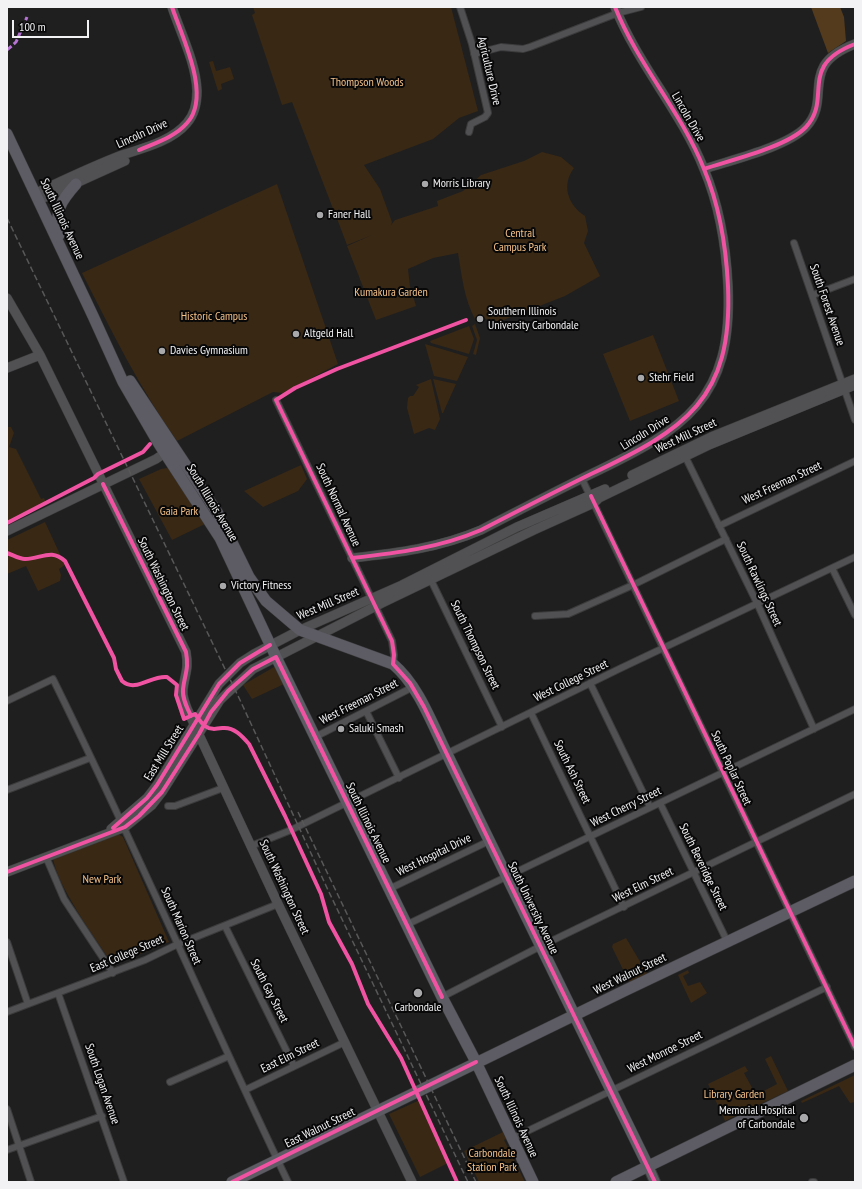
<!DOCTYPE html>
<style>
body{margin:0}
#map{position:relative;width:862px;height:1189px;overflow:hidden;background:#1f1f20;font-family:"PT Sans Narrow",sans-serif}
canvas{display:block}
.frame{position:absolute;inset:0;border:8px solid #f2f2f4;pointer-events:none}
.scale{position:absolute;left:12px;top:20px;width:77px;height:18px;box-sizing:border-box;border:2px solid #f2f2f4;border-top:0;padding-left:5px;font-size:12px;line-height:14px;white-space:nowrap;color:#f2f2f4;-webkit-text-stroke:3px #080809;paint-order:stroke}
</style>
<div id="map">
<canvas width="862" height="1189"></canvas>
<div class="frame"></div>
<div class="scale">100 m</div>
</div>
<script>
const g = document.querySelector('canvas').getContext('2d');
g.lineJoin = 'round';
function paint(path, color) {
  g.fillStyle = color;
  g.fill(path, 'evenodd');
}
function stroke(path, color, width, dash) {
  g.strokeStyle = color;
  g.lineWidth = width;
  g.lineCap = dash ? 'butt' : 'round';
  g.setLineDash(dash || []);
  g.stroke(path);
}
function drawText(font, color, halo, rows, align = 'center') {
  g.font = font + ' "PT Sans Narrow",sans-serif';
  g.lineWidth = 4;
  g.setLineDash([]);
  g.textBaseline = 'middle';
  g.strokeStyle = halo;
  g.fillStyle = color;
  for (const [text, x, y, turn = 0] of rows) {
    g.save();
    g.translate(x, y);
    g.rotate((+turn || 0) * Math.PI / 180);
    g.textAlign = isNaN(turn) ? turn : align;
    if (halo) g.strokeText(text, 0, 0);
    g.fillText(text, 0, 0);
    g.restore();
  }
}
paint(new Path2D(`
 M253,7H451L478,111L459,118L433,139L364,165L380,189L392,222L391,225L395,220L438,206L437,201L463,191L481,175L524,161L542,152L561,157L574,168C561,185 568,205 585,216L588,231L584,243L600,276L565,296L501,321H491L483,318L476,321C464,299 462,277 458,253L433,258L408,269L410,286L416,306L376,320L347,246L372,235L347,245L336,216L341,214L339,209L335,214L292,102L282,105L252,15L255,13Z
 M213,61L216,71L230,67L234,79L221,84L222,89L218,91L209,62Z
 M277,184L338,364L283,393L273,392L177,441C140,389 111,330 82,273Z
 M475,324L480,338L476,355L473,354L477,340L472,326Z
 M469,326L474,339L469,354L431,343L430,341Z
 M653,335L679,401L630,421L603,354Z
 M425,344L468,357L457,381L434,376Z
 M431,379L440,419L435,430L429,428L414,434L407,408L408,398L410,396H413L419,387L416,385Z
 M433,379L456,384L443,413H442Z
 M7,424L8,427H11L14,433L9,447L16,449L41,499L44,498L46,503L7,522Z
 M301,465L307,479L298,491L263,507L244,491Z
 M167,468L170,469L207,523L172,540L139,479L161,469Z
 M45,522L65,565L59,569L61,575L60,581L38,591L26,566L7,574V540Z
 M274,667H276L284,684L252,699L243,685Z
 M118,834L123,837L169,942L113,965C96,939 57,886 53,858Z
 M626,938L648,975L630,984L612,947L613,944Z
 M688,970L689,973L683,976L688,986L700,982L707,993L691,1003L678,975Z
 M771,1056L788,1091L725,1121L708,1084L745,1066L748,1071L744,1073L756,1095L777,1084L765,1059Z
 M855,1075V1102L850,1103L839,1086L802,1103L801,1101Z
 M420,1100L450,1162L420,1177L389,1114Z
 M503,1132L506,1139L504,1140L525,1182H479L464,1151Z`), '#392814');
paint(new Path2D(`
 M811,7H840L844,17L846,41L828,53Z`), '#543b1d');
const street = new Path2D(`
 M460,7L472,44L488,113L485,117L471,124L469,132
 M474,54L501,47L523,49L530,47L618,13L641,7
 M794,243L855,420
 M813,295L855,279
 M276,400L392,641L394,655L393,664
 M684,454L757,603L814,729
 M582,479L855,1047
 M719,526L855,461
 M832,568L855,615
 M429,576L502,727
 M535,616L568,614L633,585L726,539
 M590,683L650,807
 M7,701L53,679C135,845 208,1015 288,1182
 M366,711L399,778
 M531,713L624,907
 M315,737L413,687
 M7,790L90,758
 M660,803L727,941
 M168,806H175L223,788
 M251,846L291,830L619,669L855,557
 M46,857L64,899L113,973
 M389,889L489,841
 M406,925L855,709
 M225,926L294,1066
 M7,942L28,1004
 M58,993L124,1182
 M442,997L541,946L855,794
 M7,1012L145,960L176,945L278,904
 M170,1082L229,1056
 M245,1090L345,1042
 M7,1109L31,1182
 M513,1138L827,987
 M7,1150L102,1116
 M812,1182H814`);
const secondary = new Path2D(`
 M704,169C731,160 787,147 806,127C833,98 797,66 855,44
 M36,193C64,180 93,166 122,155C144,148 172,141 187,123C194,115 197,102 197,91C196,63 181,34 172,7
 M39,200L125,161
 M7,298L40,355L186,652C189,669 185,673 183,689C181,700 190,714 194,724L278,904L412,1182
 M7,368L40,355
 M632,475L711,437L855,379
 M7,531L156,459L169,450
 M352,558C397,553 439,548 481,530C518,511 554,492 591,474C685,429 733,400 728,286C726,245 720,207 704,169C681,111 638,65 615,7
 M111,829L147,798L157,785L219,684L240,663L254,654L300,630L402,585L517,527L605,489
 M7,872L125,827L152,805L162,792L220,700L253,669L382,603L534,530L594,503L599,498L709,445L855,385`);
const primary = new Path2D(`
 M648,1166L655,1182`);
const highway = new Path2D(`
 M7,134L93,316L123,382L159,444L220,538L276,657L442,997L476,1062L533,1182
 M59,235C55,210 60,202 76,184
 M130,381L217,512L249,577L266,601L300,630L393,664C419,686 432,724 447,754L648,1166
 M232,1182L626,990L855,881
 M616,1182L855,1065`);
stroke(street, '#3b3b3c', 8);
stroke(secondary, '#3b3b3c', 10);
stroke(primary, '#3b3b3c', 12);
stroke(highway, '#3b3b3c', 12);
stroke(street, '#515153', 6);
stroke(secondary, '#515153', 9);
stroke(primary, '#5c5b61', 10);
stroke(highway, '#5d5c65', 11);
stroke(new Path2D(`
 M7,218L240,700L328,890L468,1182
 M298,812L476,1182`), '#585859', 1.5, [6, 3]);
stroke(new Path2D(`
 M7,50L16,42L27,17`), '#b673d3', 3, [6, 3]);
stroke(new Path2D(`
 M139,150C155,143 175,137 187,123C212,96 182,37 172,7
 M704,169C731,160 787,147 806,127C833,98 797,66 855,44
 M466,320L337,369L295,388L276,400L392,641L394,655L393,664L410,683L424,707L655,1182
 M103,484L186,652C189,669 185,673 183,689C182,698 187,708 191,716
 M591,496L855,1047
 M7,523L94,478L98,474L143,452L150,444
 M7,553C13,555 19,559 25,559C41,559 51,548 65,561L114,658L116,669L122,681C136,693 151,675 167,677L177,685L176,695L184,719L195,714C198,718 201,723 205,726C210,730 216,729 223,728C234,727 242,736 249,744L285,816L321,894L329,922L352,964L368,1004L401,1058L457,1182
 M352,558C397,553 439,548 481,530C518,511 554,492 591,474C685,429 733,400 728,286C726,245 720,207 704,169C681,111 638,65 615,7
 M113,828L147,798L157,785L219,684L240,663L270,645
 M7,872L125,827L139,816L162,792L199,734L211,712L228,691L253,669L276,657L442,997
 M232,1182L476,1062`), '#f153a3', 4);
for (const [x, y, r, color] of [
 [425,184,4,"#a8a8aa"],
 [320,215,4,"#a8a8aa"],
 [480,319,4,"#a8a8aa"],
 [296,334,4,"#a8a8aa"],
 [162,351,4,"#a8a8aa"],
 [641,378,4,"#a8a8aa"],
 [223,586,4,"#a8a8aa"],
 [341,729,4,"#a8a8aa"],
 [418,993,5,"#a8a8aa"],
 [804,1118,5,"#a8a8aa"]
]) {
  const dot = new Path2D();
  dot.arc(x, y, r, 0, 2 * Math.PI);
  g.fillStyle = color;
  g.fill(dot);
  stroke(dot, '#080809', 1.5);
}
drawText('12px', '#f2f2f4', '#080809', [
 ["Agriculture Drive",489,71,77],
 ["Lincoln Drive",688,117,60],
 ["Lincoln Drive",142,134,-24],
 ["South Illinois Avenue",62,219,65],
 ["South Forest Avenue",827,305,71],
 ["Lincoln Drive",645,433,-32],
 ["West Mill Street",686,436,-25],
 ["West Freeman Street",782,483,-25],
 ["South Illinois Avenue",212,503,59],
 ["South Normal Avenue",338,505,65],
 ["South Washington Street",163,584,64],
 ["South Rawlings Street",759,584,65],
 ["West Mill Street",328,604,-23],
 ["South Thompson Street",475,645,64],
 ["West College Street",571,681,-26],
 ["West Freeman Street",359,702,-27],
 ["East Mill Street",164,753,-58],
 ["South Poplar Street",731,768,65],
 ["South Ash Street",572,772,64],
 ["West Cherry Street",626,807,-26],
 ["South Illinois Avenue",368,823,64],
 ["West Hospital Drive",434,855,-26],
 ["South Beveridge Street",703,867,64],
 ["West Elm Street",643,885,-26],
 ["South Washington Street",284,887,65],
 ["South University Avenue",533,908,64],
 ["South Marion Street",181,926,66],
 ["East College Street",127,954,-23],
 ["West Walnut Street",630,974,-26],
 ["South Gay Street",269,991,63],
 ["West Monroe Street",665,1052,-26],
 ["East Elm Street",290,1056,-26],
 ["South Logan Avenue",102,1084,71],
 ["South Illinois Avenue",516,1117,65],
 ["East Walnut Street",320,1128,-26]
]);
drawText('12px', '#f4c188', '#080809', [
 ["Thompson Woods",367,83],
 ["Central",520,234],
 ["Campus Park",520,248],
 ["Kumakura Garden",391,293],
 ["Historic Campus",214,317],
 ["Gaia Park",179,512],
 ["New Park",102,880],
 ["Library Garden",734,1095],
 ["Carbondale",492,1154],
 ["Station Park",492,1168]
]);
drawText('12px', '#f2f2f4', '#080809', [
 ["Morris Library",433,184],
 ["Faner Hall",328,215],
 ["Southern Illinois",488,312],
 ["University Carbondale",488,326],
 ["Altgeld Hall",304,334],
 ["Davies Gymnasium",170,351],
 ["Stehr Field",649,378],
 ["Victory Fitness",231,586],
 ["Saluki Smash",349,729],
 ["Carbondale",418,1008,"center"],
 ["Memorial Hospital",795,1111,"right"],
 ["of Carbondale",795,1125,"right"]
], 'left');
</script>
